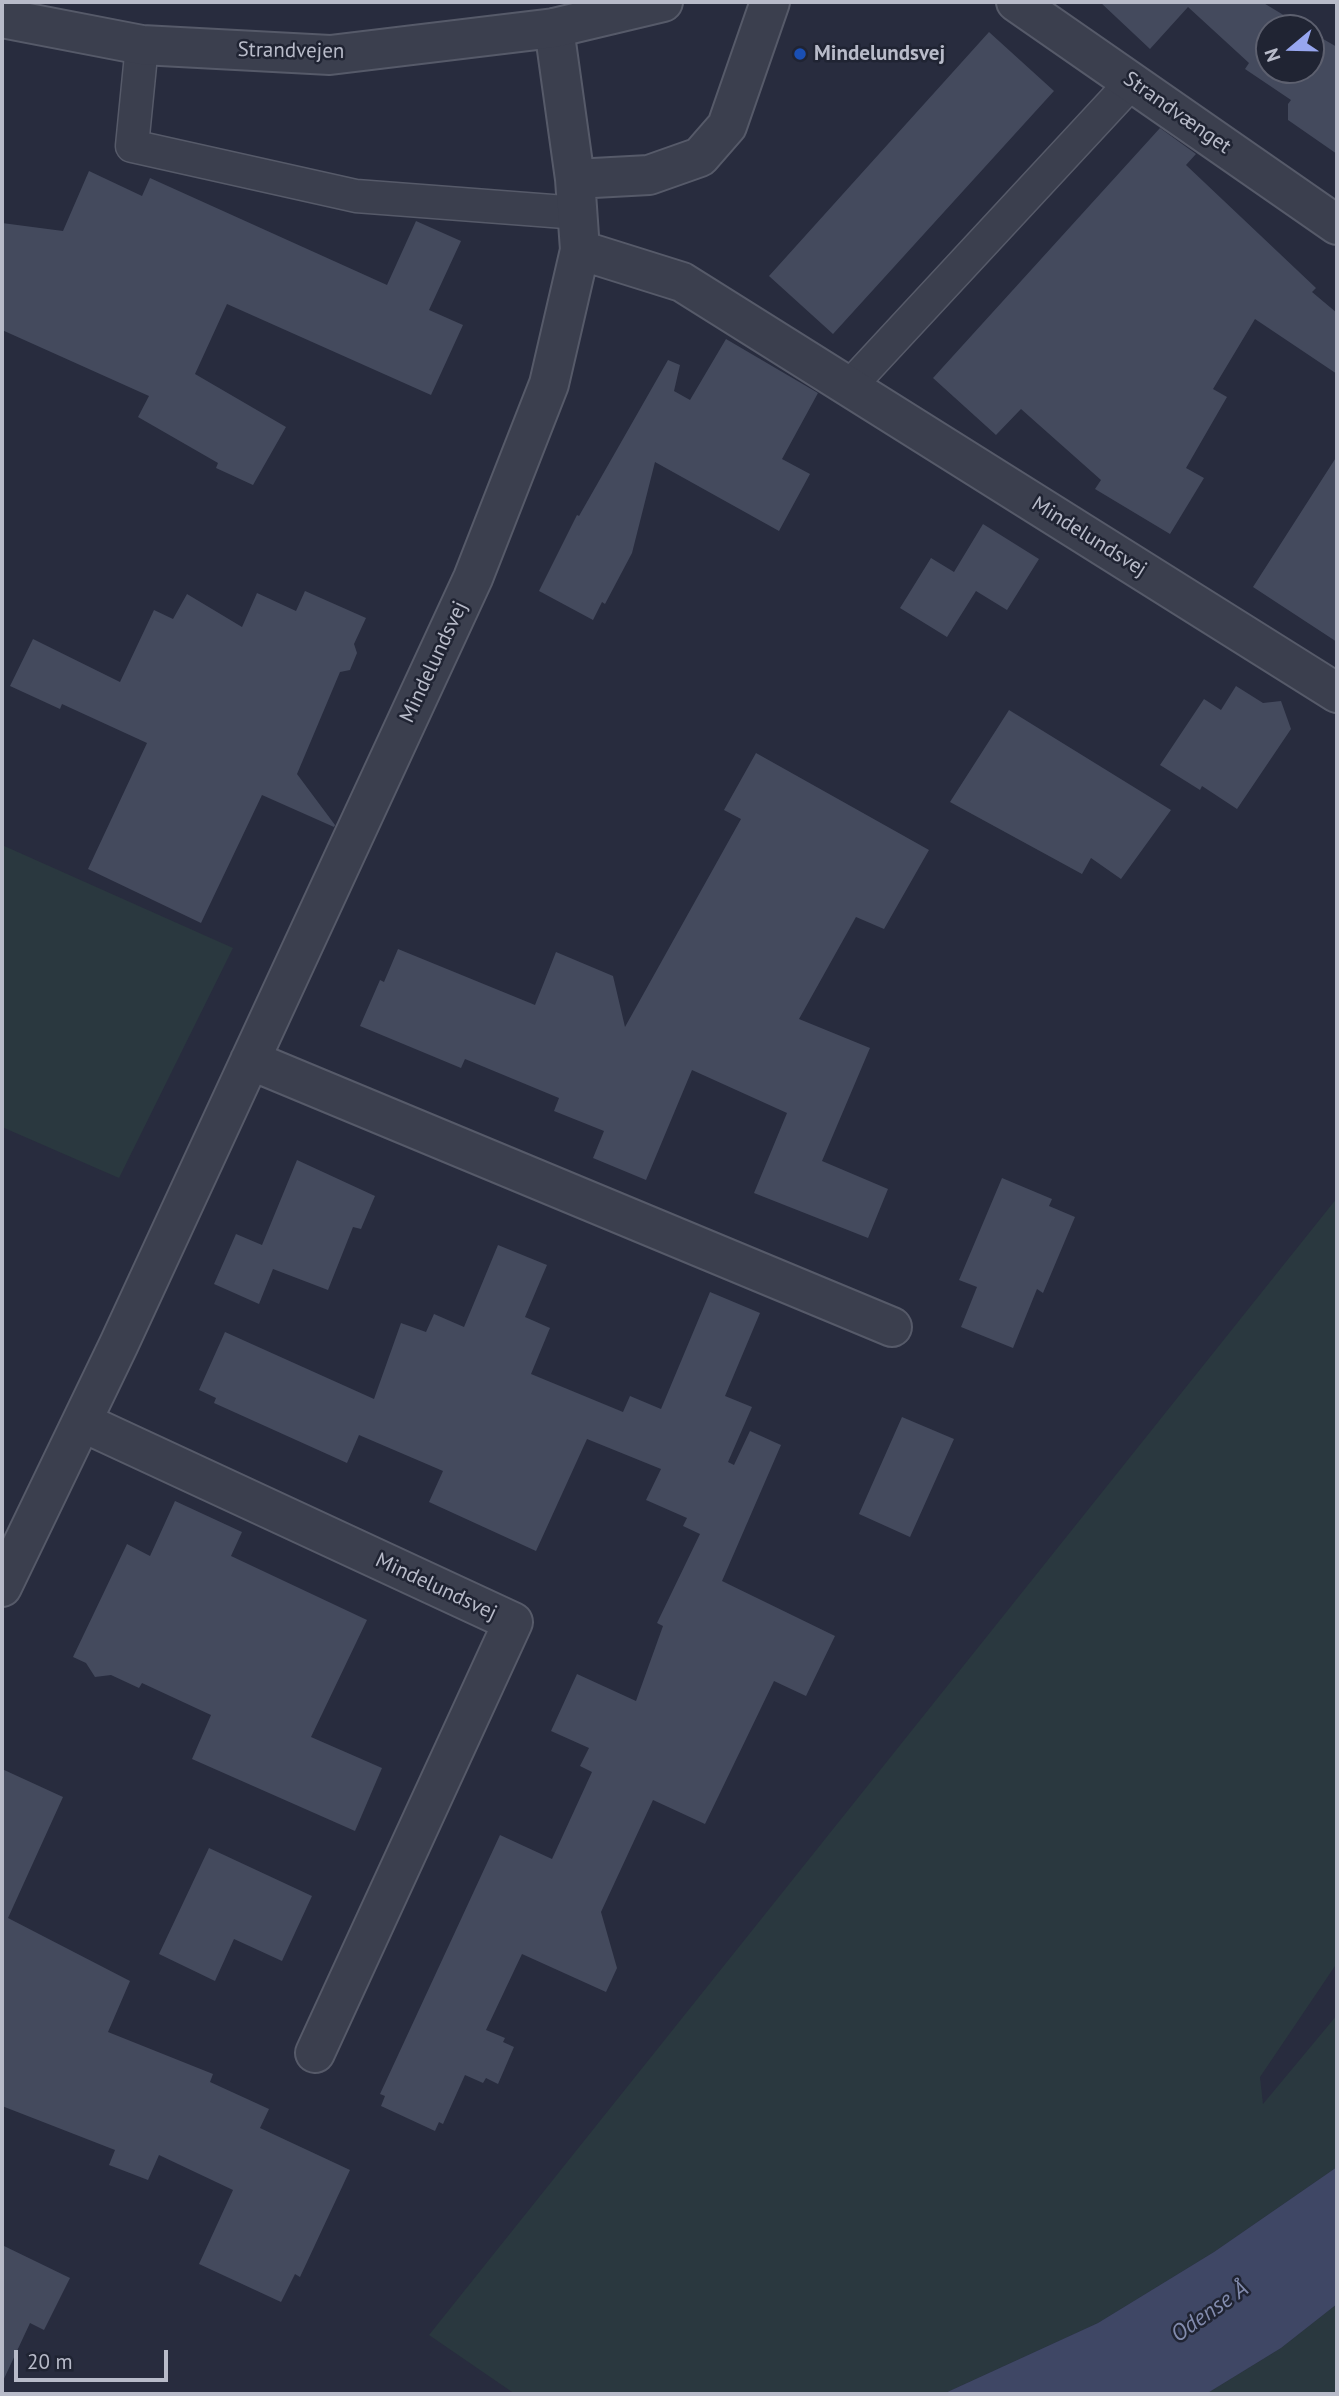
<!DOCTYPE html>
<meta charset="utf-8">
<style>
body{margin:0}
#map{position:relative;width:1339px;height:2396px;overflow:hidden;background:#282c3e;font-family:"PT Sans",sans-serif}
canvas{display:block}
.frame{position:absolute;inset:0;border:4px solid #b8bbc9;pointer-events:none}
.north{position:absolute;left:1255px;top:14px;width:70px;height:70px;box-sizing:border-box;background:#202433;border:2px solid #5d606f;border-radius:50%;rotate:251deg;font-size:19px;font-weight:700;line-height:28px;text-align:center;color:#b8bbc9}
.north::after{content:'';display:block;margin:auto;width:24px;height:32px;background:#97a6ef;clip-path:polygon(50% 0,100% 100%,50% 72%,0 100%)}
.scale{position:absolute;left:14px;top:2350px;width:154px;height:32px;box-sizing:border-box;border:4px solid #b8bbc9;border-top:0;padding-left:9px;font-size:21px;line-height:24px;white-space:nowrap;color:#b8bbc9;-webkit-text-stroke:5px #202433;paint-order:stroke}
</style>
<div id="map">
<canvas width="1339" height="2396"></canvas>
<div class="frame"></div>
<div class="north">N</div>
<div class="scale">20 m</div>
</div>
<script>
const g = document.querySelector('canvas').getContext('2d');
g.lineJoin = 'round';
function paint(path, color) {
  g.fillStyle = color;
  g.fill(path, 'evenodd');
}
function stroke(path, color, width, dash) {
  g.strokeStyle = color;
  g.lineWidth = width;
  g.lineCap = dash ? 'butt' : 'round';
  g.setLineDash(dash || []);
  g.stroke(path);
}
function drawText(font, color, halo, rows, align = 'center') {
  g.font = font + ' "PT Sans",sans-serif';
  g.lineWidth = 5;
  g.setLineDash([]);
  g.textBaseline = 'middle';
  g.strokeStyle = halo;
  g.fillStyle = color;
  for (const [text, x, y, turn = 0] of rows) {
    g.save();
    g.translate(x, y);
    g.rotate((+turn || 0) * Math.PI / 180);
    g.textAlign = isNaN(turn) ? turn : align;
    if (halo) g.strokeText(text, 0, 0);
    g.fillText(text, 0, 0);
    g.restore();
  }
}
paint(new Path2D(`
 M2,845L233,948L119,1178L2,1127Z
 M1337,1198V1963L1260,2077L1263,2104L1337,2015V2167L1214,2252L1098,2323L943,2394H515L429,2335Z
 M1337,2304V2394H1206L1281,2348Z`), '#2a383f');
paint(new Path2D(`
 M1337,2167V2304L1281,2348L1206,2394H943L1098,2323L1214,2252Z`), '#3f4765');
paint(new Path2D(`
 M1100,2H1262L1305,28H1269V70H1311V32L1337,47V154L1288,120V104L1291,100L1245,69L1249,63L1188,7L1150,49Z
 M989,32L1054,91L833,334L769,276Z
 M1160,128L1196,154L1186,165L1316,288L1312,292L1337,313V374L1255,319L1213,389L1227,397L1186,468L1204,478L1170,534L1095,489L1101,480L1021,409L996,435L933,378Z
 M89,171L142,196L150,178L387,285L416,221L461,241L429,310L463,325L431,395L227,304L195,374L286,427L253,485L216,468L218,463L138,417L149,396L2,330V223L63,231Z
 M726,339L818,393L782,459L810,474L779,531L655,462L632,553L605,604L602,602L593,620L539,591L577,515L579,516L668,360L680,365L674,391L690,400Z
 M1337,456V642L1253,587Z
 M983,524L1039,559L1007,610L976,591L947,637L900,608L931,558L954,572Z
 M305,591L366,618L354,644L357,653L350,670L340,672L297,774L335,825L334,827L262,795L201,923L88,869L147,743L62,704L60,709L10,686L33,639L120,682L154,610L173,619L187,594L242,627L257,593L296,611Z
 M1236,686L1263,703L1281,701L1291,729L1237,809L1202,786L1200,790L1160,765L1204,699L1221,710Z
 M1009,710L1171,810L1121,879L1091,858L1082,874L950,802Z
 M756,753L929,850L884,929L856,917L799,1019L870,1048L822,1161L888,1189L868,1238L754,1193L787,1113L692,1070L646,1180L593,1158L604,1131L554,1111L559,1098L465,1059L461,1068L360,1026L380,980L384,982L398,949L535,1005L556,952L613,976L625,1027L741,819L724,810Z
 M297,1160L375,1196L361,1229L353,1227L328,1290L273,1269L259,1304L214,1284L236,1234L262,1245Z
 M1002,1178L1052,1199L1049,1206L1075,1217L1043,1293L1037,1289L1013,1348L961,1327L977,1287L959,1280Z
 M498,1245L547,1265L525,1317L550,1328L531,1374L623,1412L630,1396L661,1409L710,1292L760,1313L725,1396L752,1407L728,1462L734,1465L750,1431L781,1445L722,1581L835,1636L806,1696L774,1681L705,1824L653,1800L601,1912L617,1968L606,1992L522,1954L486,2030L505,2038L503,2042L514,2047L498,2084L486,2078L483,2083L465,2075L443,2124L439,2122L435,2131L381,2106L385,2096L380,2094L500,1835L552,1859L592,1772L580,1766L589,1748L551,1731L577,1674L636,1701L663,1626L657,1623L700,1534L683,1526L687,1518L646,1500L661,1469L587,1439L536,1551L429,1502L443,1471L359,1435L347,1463L214,1403L216,1398L199,1390L225,1332L374,1399L401,1323L426,1332L434,1314L464,1327Z
 M902,1417L954,1439L910,1537L859,1514Z
 M175,1501L242,1532L231,1556L367,1620L311,1737L382,1768L355,1831L192,1759L211,1715L142,1683L139,1688L111,1675L95,1677L86,1663L73,1657L127,1544L150,1556Z
 M2,1769L63,1797L8,1918L130,1981L108,2032L213,2074L210,2082L269,2109L260,2128L350,2170L300,2277L295,2274L281,2302L199,2264L233,2190L159,2155L148,2180L109,2165L115,2150L2,2106Z
 M209,1848L312,1896L282,1961L234,1939L215,1981L159,1954Z
 M2,2245L70,2278L44,2330L30,2323L2,2383Z`), '#444a5d');
const service = new Path2D(`
 M142,45L132,146L356,196L578,213
 M849,387L1132,82`);
const minor = new Path2D(`
 M1016,2L1337,225
 M575,179L649,175L700,157L727,126L770,2
 M580,250L682,282L1337,693
 M250,1060L892,1327
 M82,1422L513,1622L315,2053
 M2,1587L119,1344L473,578L549,384L580,250L575,179L554,28`);
const tertiary = new Path2D(`
 M2,18L142,45L330,55L554,28L663,2`);
stroke(service, '#565a69', 35);
stroke(minor, '#565a69', 42);
stroke(tertiary, '#565a69', 42);
stroke(service, '#3b3f4e', 32);
stroke(minor, '#3b3f4e', 38);
stroke(tertiary, '#3b3f4e', 38);
for (const [x, y, r, color] of [
 [800,54,7,"#1a4fb4"]
]) {
  const dot = new Path2D();
  dot.arc(x, y, r, 0, 2 * Math.PI);
  g.fillStyle = color;
  g.fill(dot);
  stroke(dot, '#202433', 2.5);
}
drawText('21px', '#b8bbc9', '#202433', [
 ["Strandvejen",291,51,1],
 ["Strandvænget",1177,113,35],
 ["Mindelundsvej",1089,537,32],
 ["Mindelundsvej",434,662,-65],
 ["Mindelundsvej",436,1587,25]
]);
drawText('bold 21px', '#b8bbc9', '#202433', [
 ["Mindelundsvej",814,54]
], 'left');
drawText('italic 23px', '#828bad', '#202433', [
 ["Odense Å",1210,2312,-35]
]);
</script>
